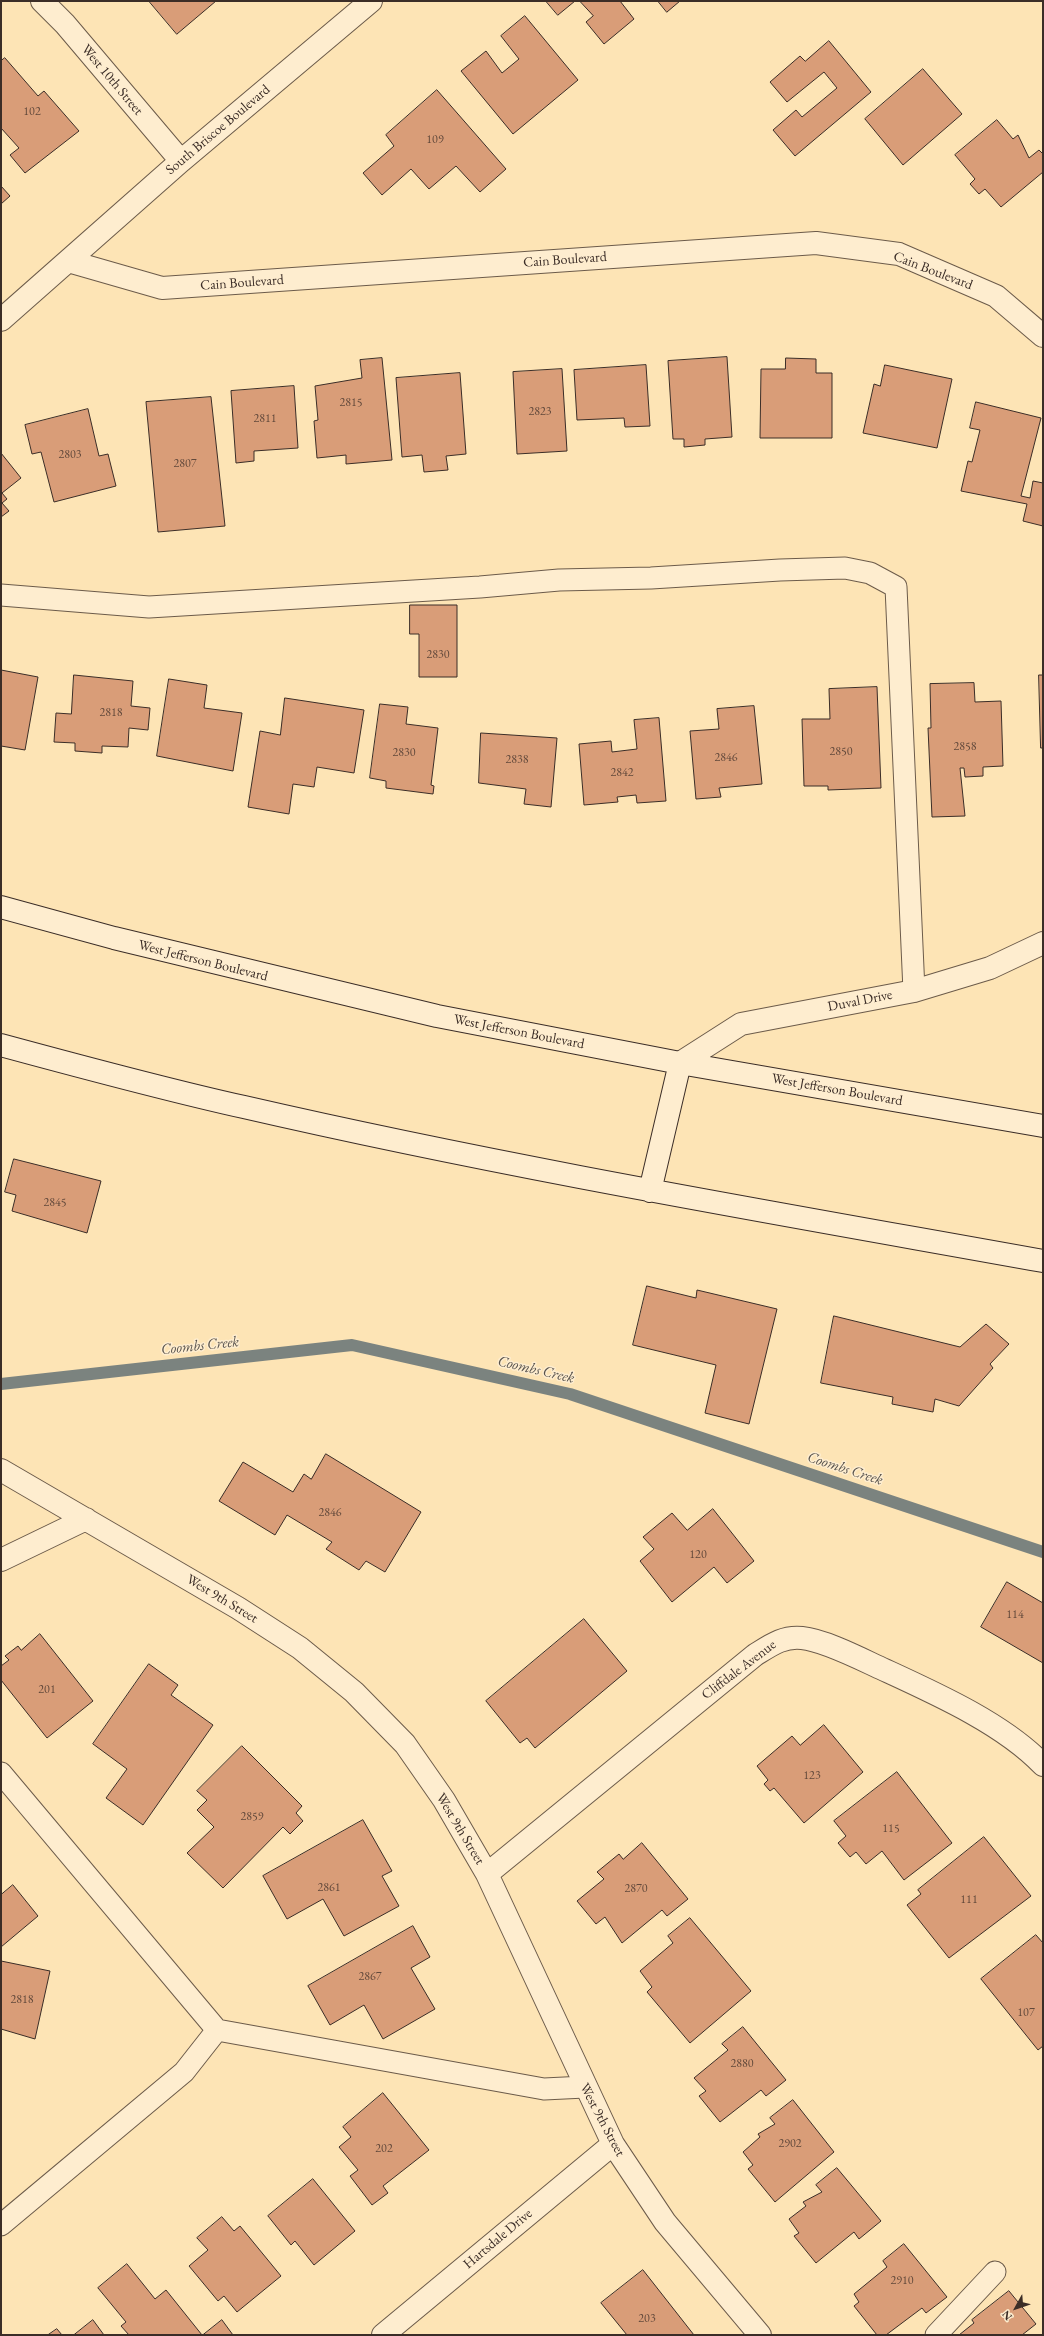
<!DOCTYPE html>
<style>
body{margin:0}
#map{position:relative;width:1044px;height:2336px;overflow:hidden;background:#fde4b5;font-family:"EB Garamond",serif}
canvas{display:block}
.frame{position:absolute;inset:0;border:2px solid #3b2d27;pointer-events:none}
.north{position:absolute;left:996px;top:2288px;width:40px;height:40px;-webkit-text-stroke:3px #feedcf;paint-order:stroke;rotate:230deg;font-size:11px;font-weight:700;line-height:16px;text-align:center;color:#3b2d27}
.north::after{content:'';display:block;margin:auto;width:14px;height:18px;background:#3b2d27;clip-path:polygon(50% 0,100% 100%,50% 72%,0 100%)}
</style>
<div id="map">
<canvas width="1044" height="2336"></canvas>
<div class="frame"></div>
<div class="north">N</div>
</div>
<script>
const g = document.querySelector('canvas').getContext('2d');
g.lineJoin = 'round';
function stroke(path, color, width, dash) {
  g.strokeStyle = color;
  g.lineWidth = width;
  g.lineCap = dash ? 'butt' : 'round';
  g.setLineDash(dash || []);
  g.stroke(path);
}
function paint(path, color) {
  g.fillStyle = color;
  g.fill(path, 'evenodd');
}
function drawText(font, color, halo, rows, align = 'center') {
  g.font = font + ' "EB Garamond",serif';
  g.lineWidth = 3;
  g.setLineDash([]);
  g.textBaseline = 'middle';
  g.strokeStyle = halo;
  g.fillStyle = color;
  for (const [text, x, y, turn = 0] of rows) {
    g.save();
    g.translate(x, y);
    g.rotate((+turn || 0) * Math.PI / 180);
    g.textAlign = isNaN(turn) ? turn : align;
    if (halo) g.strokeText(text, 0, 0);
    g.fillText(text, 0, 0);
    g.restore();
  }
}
stroke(new Path2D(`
 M1,1384L352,1345L570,1394L1043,1552`), '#7b837f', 12);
const building = new Path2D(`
 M149,1H216L177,34Z
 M546,1H575L558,15Z
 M580,1H620L634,19L604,44L586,22L593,16Z
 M658,1H680L667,12Z
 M525,16L578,80L513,134L461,71L486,51L502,73L519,59L501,36Z
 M829,41L871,92L795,156L773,130L796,110L802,117L837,88L824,72L787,102L770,82L800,56L805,61Z
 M5,58L38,96L44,91L79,131L25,173L10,155L19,148L1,128V61Z
 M923,69L962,114L903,165L865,119Z
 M437,90L506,169L480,192L456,166L429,189L411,169L382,195L363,173L394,146L386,135Z
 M997,120L1013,139L1018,135L1029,158L1039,150L1043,154V172L1001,207L985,189L979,194L970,184L975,179L955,155Z
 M1,186L10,196L1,204Z
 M727,357L732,437L705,439V445L684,447V439H673L668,361Z
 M382,358L392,460L346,464V455L317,458L314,421L318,420L315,386L362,378L360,360Z
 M786,358L816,359V373H832V438H760L761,369H785Z
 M646,365L650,426L625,427L624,418L577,420L574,370Z
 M885,365L952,379L937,448L863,433L874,384L880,386Z
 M562,369L567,451L517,454L513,372Z
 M460,373L466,454L446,456L448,470L424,472L422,455L402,457L396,378Z
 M294,386L298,448L254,451V461L236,463L231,391Z
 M211,397L225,526L158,532L146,402Z
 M976,402L1041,418L1021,496L1030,498L1033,481L1043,483V526L1023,521L1027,504L961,491L968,461L972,462L980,430L970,428Z
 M88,409L99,456L108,454L116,486L54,502L41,452L32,454L25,425Z
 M1,453L21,478L2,493L7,499L2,503L9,511L1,517Z
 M410,605H457V677H419V634H410Z
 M1,670L38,677L25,750L1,746Z
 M74,675L133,681L131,706L150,708L148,730L129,728L128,747L102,746V753L75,751V743L54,742L56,713L71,714Z
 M1039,675H1043V748H1041Z
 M169,679L207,685L204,708L242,713L233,771L157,756Z
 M974,683L975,702L1001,701L1003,766L983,767V776L965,777L964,768H960L965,816L932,817L928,728H931L930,684Z
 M877,687L881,788L828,790V786H804L802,719H830L829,689Z
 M285,698L364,710L354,773L317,767L314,787L293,784L289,814L248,807L260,731L280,735Z
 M380,704L408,707L406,724L438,728L431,785L434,786L433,794L386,788V781L370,778Z
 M754,706L762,784L719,788L721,797L696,799L690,731L719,729L717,709Z
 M659,718L666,801L637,803L636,795L617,797L618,802L584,805L579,744L611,741L612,752L637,749L634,720Z
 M481,733L557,738L551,807L524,804L526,789L479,783Z
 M14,1159L101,1181L87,1233L12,1211L16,1195L5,1192Z
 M647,1286L696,1298L697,1290L777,1309L749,1424L705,1413L716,1365L633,1345Z
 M834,1316L960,1347L986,1324L1009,1344L990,1364L993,1368L959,1406L935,1399L933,1412L892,1404L893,1397L821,1383Z
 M326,1454L421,1512L385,1572L366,1561L359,1570L326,1549L332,1542L287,1515L275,1535L219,1501L243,1462L293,1492L304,1474L311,1479Z
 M713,1509L754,1561L727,1583L714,1567L672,1602L640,1561L654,1549L643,1537L672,1513L687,1530Z
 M1007,1582L1043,1603V1663L981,1627Z
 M584,1619L627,1671L535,1748L527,1738L520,1743L486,1701Z
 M40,1634L93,1701L47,1738L1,1680V1666L9,1660L5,1656L18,1646L21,1650Z
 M149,1664L178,1685L171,1695L213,1725L143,1825L106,1798L127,1769L93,1744Z
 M824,1725L863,1772L804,1823L774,1788L770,1791L764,1784L768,1780L757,1766L792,1736L800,1745Z
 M242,1746L302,1806L296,1813L303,1821L290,1834L283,1827L223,1888L187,1853L214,1827L197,1810L207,1800L197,1791Z
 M897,1772L952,1843L904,1880L882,1851L866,1864L856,1852L850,1857L838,1843L846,1836L834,1821Z
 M363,1820L392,1871L382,1876L399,1906L344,1936L323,1899L287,1919L263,1876Z
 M984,1837L1031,1896L949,1958L907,1905L921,1894L918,1890Z
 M642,1843L688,1899L667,1916L662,1910L622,1943L605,1917L596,1924L577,1901L604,1879L597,1872L619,1854L623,1859Z
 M13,1885L38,1916L1,1947V1895Z
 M690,1918L751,1991L690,2043L647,1992L652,1987L640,1971L673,1943L668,1936Z
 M413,1926L430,1957L411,1968L435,2009L383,2039L364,2005L330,2025L308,1986Z
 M1036,1935L1043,1943V2046L1038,2050L981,1979Z
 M1,1961L50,1971L35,2039L1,2029Z
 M743,2027L786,2080L766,2096L761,2090L720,2122L699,2096L706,2091L694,2078L728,2050L722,2044Z
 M383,2093L429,2150L383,2186L388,2193L372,2205L350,2176L358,2170L339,2147L351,2137L343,2127Z
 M793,2100L834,2152L775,2202L748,2169L753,2165L743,2152L760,2137L758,2134L775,2124L770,2118Z
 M837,2168L881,2221L859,2239L854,2232L816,2263L794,2236L799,2233L789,2219L806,2206L803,2202L822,2192L816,2185Z
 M313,2179L355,2231L314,2265L295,2241L291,2245L268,2216Z
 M222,2217L234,2231L240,2226L281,2276L237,2312L224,2296L218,2301L189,2266L208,2250L197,2238Z
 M904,2244L947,2297L926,2313L922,2308L886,2335H877L854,2306L859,2302L854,2294L887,2267L883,2261Z
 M127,2264L155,2299L166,2290L202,2335H129L121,2326L126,2322L98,2288Z
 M643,2270L694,2335H627L601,2303Z
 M1009,2291L1036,2324L1022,2335H959L974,2323L972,2320Z
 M93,2320L104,2335H74Z
 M222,2320L233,2335H203Z
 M57,2329L62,2335H48Z`);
paint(building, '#d99d78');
stroke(building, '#3b2d27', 1);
const service = new Path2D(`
 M1,595L149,607L480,587L559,580L651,578L780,570L845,568L870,573L896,587L914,991
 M1,1773L217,2030L184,2072L1,2225
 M217,2030L544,2089L585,2087
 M936,2335L995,2272`);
const minor = new Path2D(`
 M42,1L65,24L181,161
 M68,261L162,288L816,243L899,254L996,296L1043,336
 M1,320L181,161L371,1
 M680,1063L741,1024L914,991L990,968L1043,943
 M1,1470L238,1608L300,1648L354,1692L405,1744L444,1800L487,1874L613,2144L665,2222L760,2335
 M1,1560L86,1519
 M487,1874L755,1655C771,1645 783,1636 802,1638C823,1640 857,1657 876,1666C930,1691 1002,1722 1043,1765
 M383,2335L613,2144`);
const secondary = new Path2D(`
 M1,907L114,938L437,1016L680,1063L1043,1126
 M1,1045C82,1067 163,1089 244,1107C509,1168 776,1213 1043,1261
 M650,1191L680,1063`);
stroke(service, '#6c5b4a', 23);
stroke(minor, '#6c5b4a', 24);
stroke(secondary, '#3b2d27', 24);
stroke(service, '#feedcf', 21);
stroke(minor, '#feedcf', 22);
stroke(secondary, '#feedcf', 22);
drawText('12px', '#62493b', null, [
 ["102",32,112],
 ["109",435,140],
 ["2815",351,403],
 ["2823",540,412],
 ["2811",265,419],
 ["2803",70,455],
 ["2807",185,464],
 ["2830",438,655],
 ["2818",111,713],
 ["2858",965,747],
 ["2850",841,752],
 ["2830",404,753],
 ["2846",726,758],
 ["2838",517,760],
 ["2842",622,773],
 ["2845",55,1203],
 ["2846",330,1513],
 ["120",698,1555],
 ["114",1015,1615],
 ["201",47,1690],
 ["123",812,1776],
 ["2859",252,1817],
 ["115",891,1829],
 ["2861",329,1888],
 ["2870",636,1889],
 ["111",969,1900],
 ["2867",370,1977],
 ["2818",22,2000],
 ["107",1026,2013],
 ["2880",742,2064],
 ["2902",790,2144],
 ["202",384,2149],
 ["2910",902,2281],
 ["203",647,2319]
]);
drawText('14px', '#3b2d27', '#feedcf', [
 ["West 10th Street",112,80,50],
 ["South Briscoe Boulevard",218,130,-40],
 ["Cain Boulevard",565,260,-4],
 ["Cain Boulevard",933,271,21],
 ["Cain Boulevard",242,283,-4],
 ["West Jefferson Boulevard",203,961,14],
 ["Duval Drive",860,1001,-11],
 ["West Jefferson Boulevard",519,1032,11],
 ["West Jefferson Boulevard",837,1090,10],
 ["West 9th Street",222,1599,31],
 ["Cliffdale Avenue",739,1670,-37],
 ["West 9th Street",460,1829,59],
 ["West 9th Street",602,2120,62],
 ["Hartsdale Drive",498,2239,-40]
]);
drawText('italic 15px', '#56514c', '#feedcf', [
 ["Coombs Creek",200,1346,-6],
 ["Coombs Creek",536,1370,13],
 ["Coombs Creek",845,1469,18]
]);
</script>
